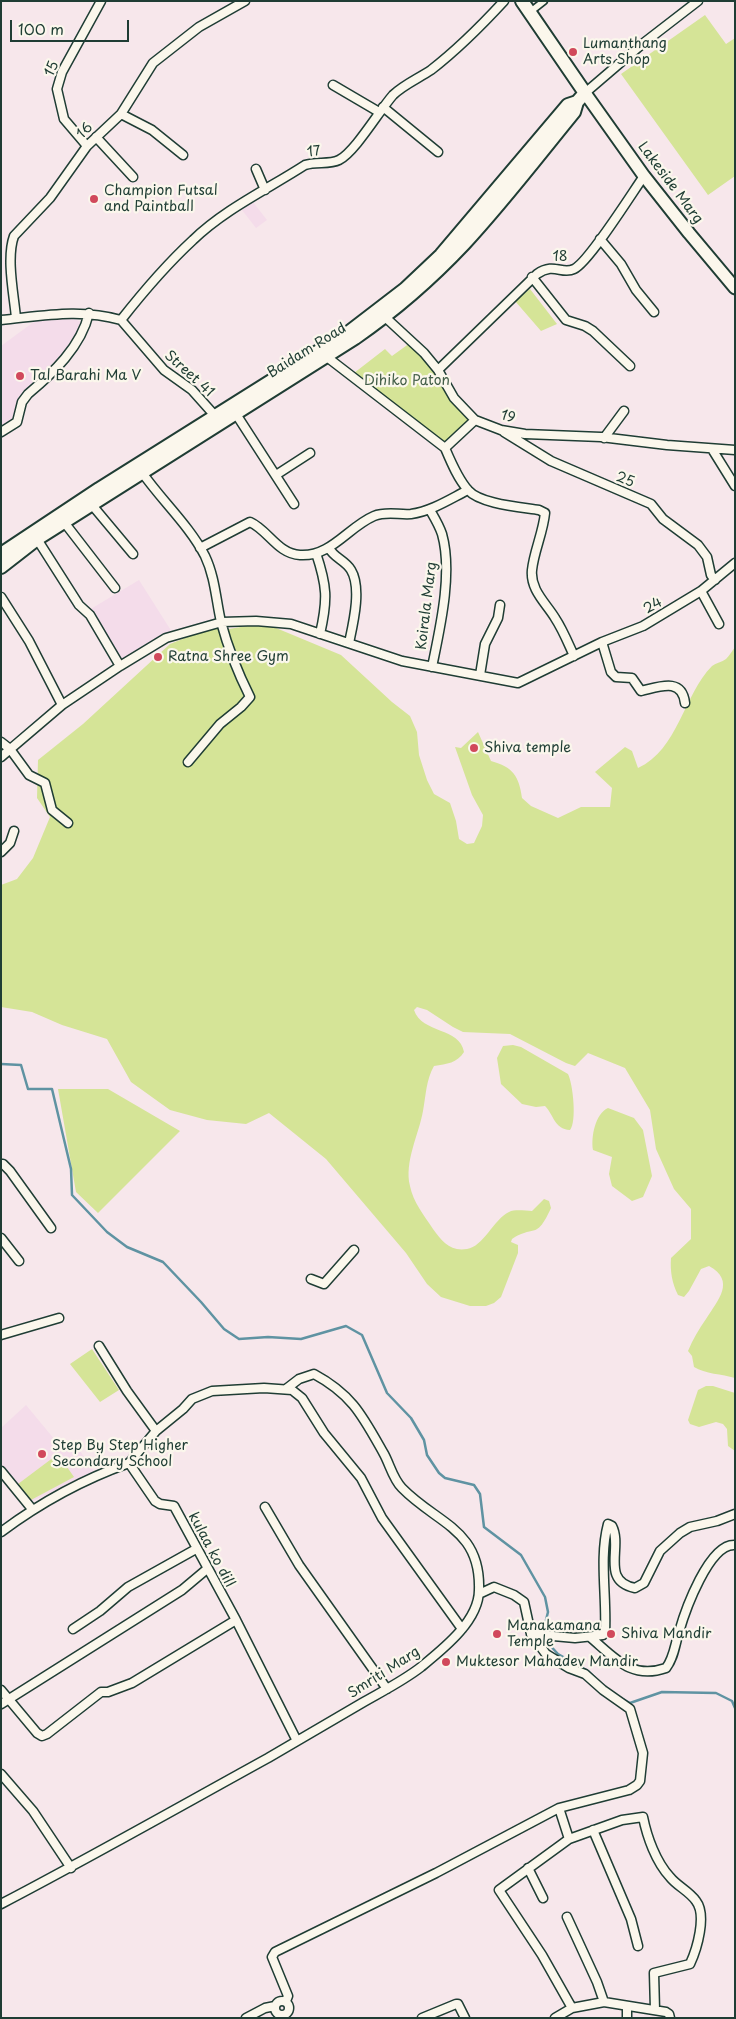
<!DOCTYPE html>
<style>
body{margin:0}
#map{position:relative;width:736px;height:2019px;overflow:hidden;background:#f7e7eb;font-family:"Playpen Sans",sans-serif}
canvas{display:block}
.frame{position:absolute;inset:0;border:2px solid #1f3d34;pointer-events:none}
.scale{position:absolute;left:10px;top:20px;width:119px;height:22px;box-sizing:border-box;border:2px solid #1f3d34;border-top:0;padding-left:6px;font-size:15px;line-height:18px;white-space:nowrap;color:#1f3d34;-webkit-text-stroke:4px #fbf7ec;paint-order:stroke}
</style>
<div id="map">
<canvas width="736" height="2019"></canvas>
<div class="frame"></div>
<div class="scale">100 m</div>
</div>
<script>
const g = document.querySelector('canvas').getContext('2d');
g.lineJoin = 'round';
function paint(path, color) {
  g.fillStyle = color;
  g.fill(path, 'evenodd');
}
function stroke(path, color, width, dash) {
  g.strokeStyle = color;
  g.lineWidth = width;
  g.lineCap = dash ? 'butt' : 'round';
  g.setLineDash(dash || []);
  g.stroke(path);
}
function drawText(font, color, halo, rows, align = 'center') {
  g.font = font + ' "Playpen Sans",sans-serif';
  g.lineWidth = 4.5;
  g.setLineDash([]);
  g.textBaseline = 'middle';
  g.strokeStyle = halo;
  g.fillStyle = color;
  for (const [text, x, y, turn = 0] of rows) {
    g.save();
    g.translate(x, y);
    g.rotate((+turn || 0) * Math.PI / 180);
    g.textAlign = isNaN(turn) ? turn : align;
    if (halo) g.strokeText(text, 0, 0);
    g.fillText(text, 0, 0);
    g.restore();
  }
}
paint(new Path2D(`
 M253,202L267,220L256,228L242,210Z
 M67,315L83,323L64,352L24,391L17,406V418L1,426V346L39,318Z
 M139,580L172,632L121,664L89,610Z
 M26,1405L55,1440L74,1442L95,1473L28,1503L1,1466V1428Z`), '#f4dcea');
paint(new Path2D(`
 M705,15L726,44L735,38V176L708,195L621,74Z
 M530,289L557,324L541,331L515,301Z
 M410,343L435,372L449,398L470,421L443,445L354,373L385,349L392,356Z
 M264,623L341,655L392,702L410,716L417,732L419,755L427,780L434,794L450,803L456,821L459,839L467,844L474,843L482,826L483,815L472,795L455,747L461,748L478,732L491,761C513,767 519,776 522,798L531,806L558,818L581,807H610L612,788L595,772L625,747L632,751L638,768C678,750 684,694 712,666C716,663 722,662 726,659C729,656 732,651 735,647V1378C722,1374 705,1374 694,1367L692,1356L688,1351C693,1339 699,1329 706,1319C718,1300 736,1281 709,1266L701,1269L689,1291L684,1297L678,1295C672,1283 670,1271 671,1258L691,1239V1209L674,1189L656,1149L650,1110L625,1068L588,1053L575,1066L566,1063L510,1034L463,1032L453,1027L427,1010L417,1007L414,1010C422,1034 460,1027 464,1052C457,1063 447,1064 434,1066C426,1080 426,1095 423,1111C419,1134 404,1162 410,1186C413,1202 424,1215 433,1229C442,1241 450,1252 467,1249C483,1247 494,1219 509,1212C515,1209 526,1211 532,1211L544,1199L549,1201L551,1208C536,1241 535,1224 512,1239L511,1242L518,1245V1253L501,1297L494,1303L486,1306H470L441,1297L427,1284L406,1253L326,1159L269,1113L246,1124L207,1120L170,1110L131,1082L107,1039L62,1025L32,1012L1,1007V885L17,879L33,858L50,817L37,798L38,760L83,724L170,644L210,628L229,629Z
 M513,1045L521,1047L568,1074C573,1084 577,1122 570,1130C554,1129 554,1115 545,1106L536,1107L522,1104L501,1084L497,1058L503,1046Z
 M58,1089H108L180,1131L98,1213L76,1192Z
 M608,1108L634,1118L643,1130L652,1176L643,1197L632,1201L612,1186L609,1174L612,1157L593,1150C591,1137 595,1114 608,1108Z
 M92,1349L119,1390L100,1402L70,1364Z
 M706,1386H713L735,1393V1451L728,1446L727,1429L723,1424L716,1422L699,1427L690,1424L688,1420L698,1390Z
 M58,1454L74,1477L31,1500L18,1484Z`), '#d5e497');
stroke(new Path2D(`
 M1,1064L21,1065L28,1089H52L71,1169L72,1195L107,1232L127,1247L163,1262L201,1302L224,1329L239,1339L268,1337L301,1339L346,1326L362,1335L387,1393L411,1418L424,1440L427,1455L439,1473L445,1478L474,1485L480,1494L484,1527L521,1555L545,1597L548,1612L544,1628
 M546,1641L558,1654L588,1671L595,1678
 M619,1697L630,1703L662,1692L716,1693L732,1701L735,1708`), '#5f93a2', 2.5);
const pedestrian = new Path2D(`
 M530,12L544,1`);
const minor = new Path2D(`
 M333,85L379,112
 M585,93L641,45L698,1
 M383,107L438,152
 M121,114L152,130L183,155
 M96,137L133,177
 M87,146L64,119L57,89L62,72L101,1
 M256,169L265,190
 M600,239L621,264L636,290L654,312
 M532,277L566,320L585,326L593,331L630,366
 M385,317L424,353L438,370L454,398L475,420
 M16,318C14,295 6,258 14,236L50,198L87,146L121,114L153,63L199,27L245,1
 M1,320C42,316 80,308 121,320
 M121,320C143,292 167,264 193,240C225,209 268,189 305,165C316,161 329,165 339,160C355,152 379,111 393,95C403,85 419,78 431,70C458,49 481,26 504,1
 M121,320L164,370L192,390L217,418
 M323,354L445,448L475,420L501,430L525,434L601,437L667,445L735,450
 M438,370L537,274C554,262 562,275 574,269C589,262 632,193 644,176
 M236,414L294,504
 M1,432L17,422L22,402L28,394C53,373 81,347 89,313
 M504,432L551,461L651,504L663,519L698,545L707,557L711,575L715,580
 M604,438L624,411
 M445,448C451,462 458,479 468,490C480,504 520,507 539,510L545,513C543,533 534,551 532,570C530,590 546,603 555,618C563,630 568,643 574,656
 M712,449L735,486
 M141,471C161,500 189,525 205,556C215,577 216,600 221,622C228,648 238,673 250,697L241,707L220,724L188,762
 M276,475L310,453
 M92,505L133,554
 M430,510C434,517 439,525 442,534C453,573 440,628 432,667
 M64,522L115,588
 M37,539L79,605L90,615L120,666
 M200,548L250,522C268,530 278,554 300,555C331,557 348,527 374,516C386,511 399,515 411,514C432,511 450,499 468,490
 M329,548C334,558 345,560 351,570C362,588 353,624 349,643
 M316,553C327,586 328,599 320,634
 M701,591L719,624
 M1,597L29,641L62,705
 M602,642L611,672L616,677L632,678L641,691C659,687 682,677 685,703
 M480,675L485,644L498,618L500,605
 M1,742L10,749L29,775L45,783L52,810L68,823
 M1,757L62,705L120,666L166,638L222,622L256,621L291,624L402,661L518,683L602,642L643,626L701,591L735,563
 M1,852L10,843L14,831
 M1,1164H3L10,1171L51,1228
 M1,1238L19,1261
 M311,1279L324,1284L354,1250
 M1,1335L59,1318
 M99,1346L127,1391L156,1431
 M129,1463L156,1431L183,1409L192,1399L212,1391L264,1388L292,1390L302,1398L324,1433L361,1478L382,1518L462,1629
 M129,1463L155,1501L160,1504L174,1506L236,1620L297,1741
 M1,1471L32,1509
 M265,1507L299,1565L387,1689
 M1,1532C40,1503 84,1479 129,1463
 M73,1629L100,1611L128,1587L196,1549
 M531,1634L575,1638L603,1635L605,1632C607,1597 599,1558 608,1524L612,1526C623,1547 600,1581 635,1588L644,1583L660,1551L680,1533L690,1527L717,1521L735,1514
 M590,1637C615,1658 631,1680 666,1668C674,1658 675,1644 679,1632C685,1611 709,1543 735,1545
 M1,1690L37,1733L42,1736L47,1734L101,1692H108L132,1683L236,1620
 M1,1704L182,1590L207,1569
 M1,1774L33,1811L71,1868
 M559,1808L569,1839
 M593,1830L631,1919L638,1946
 M528,1868L543,1898
 M1,1904C91,1857 179,1807 268,1758C299,1740 330,1722 362,1703C381,1692 403,1681 421,1667C443,1649 479,1621 479,1590C481,1529 437,1524 402,1488C393,1479 390,1465 384,1454C363,1417 353,1395 314,1374L299,1379L286,1389
 M567,1917L597,1982L604,2002
 M275 2008a7 7 0 1 1 14 0a7 7 0 1 1-14 0Z
 M286,2001L288,1996L272,1957L275,1952L436,1873L559,1808L629,1790L637,1785L640,1781L643,1753L630,1709L603,1690L585,1674L569,1668L546,1654L531,1634L524,1602L514,1595L494,1587L479,1594
 M572,2008L542,1955L499,1890L569,1839L622,1820L643,1817C647,1837 656,1862 670,1877C677,1886 689,1891 696,1901C707,1915 697,1949 690,1964L654,1973L655,2010
 M246,2018L265,2008L275,2006
 M422,2018L456,2004H458L465,2018
 M555,2018L572,2008L604,2002L666,2012L669,2014L670,2018
 M627,2018V2006`);
const secondary = new Path2D(`
 M585,93L644,176L689,233L735,288`);
const primary = new Path2D(`
 M1,554L99,489L349,332L405,289L441,255L568,105L577,102
 M1,567L37,539L355,338C394,311 431,279 464,244C503,202 538,156 574,112L577,102L585,93L522,1`);
stroke(pedestrian, '#1f3d34', 9);
stroke(minor, '#1f3d34', 11);
stroke(secondary, '#1f3d34', 15);
stroke(primary, '#1f3d34', 16);
stroke(pedestrian, '#fbf7ec', 5.5);
stroke(minor, '#fbf7ec', 8);
stroke(secondary, '#fbf7ec', 11);
stroke(primary, '#fbf7ec', 12);
for (const [x, y, r, color] of [
 [573,52,5,"#d1495b"],
 [94,199,5,"#d1495b"],
 [20,376,5,"#d1495b"],
 [158,657,5,"#d1495b"],
 [474,748,5,"#d1495b"],
 [42,1454,5,"#d1495b"],
 [497,1634,5,"#d1495b"],
 [611,1634,5,"#d1495b"],
 [446,1662,5,"#d1495b"]
]) {
  const dot = new Path2D();
  dot.arc(x, y, r, 0, 2 * Math.PI);
  g.fillStyle = color;
  g.fill(dot);
  stroke(dot, '#fbf7ec', 2);
}
drawText('14px', '#1f3d34', '#fbf7ec', [
 ["Lumanthang",583,44],
 ["Arts Shop",583,60],
 ["Champion Futsal",104,191],
 ["and Paintball",104,207],
 ["Tal Barahi Ma V",30,376],
 ["Ratna Shree Gym",168,657],
 ["Shiva temple",484,748],
 ["Step By Step Higher",52,1446],
 ["Secondary School",52,1462],
 ["Manakamana",507,1626],
 ["Temple",507,1642],
 ["Shiva Mandir",621,1634],
 ["Muktesor Mahadev Mandir",456,1662]
], 'left');
drawText('14px', '#1f3d34', '#fbf7ec', [
 ["15",52,69,-66],
 ["16",85,131,-45],
 ["17",314,152,-9],
 ["Lakeside Marg",670,183,53],
 ["18",560,257,1],
 ["Baidam Road",307,351,-32],
 ["Street 41",189,374,42],
 ["19",508,417,15],
 ["25",625,480,21],
 ["Koirala Marg",427,606,-83],
 ["24",653,606,-29],
 ["kulaa ko dill",211,1550,62],
 ["Smriti Marg",384,1673,-33]
]);
drawText('14px', '#435e48', '#fbf7ec', [
 ["Dihiko Paton",407,381]
]);
</script>
